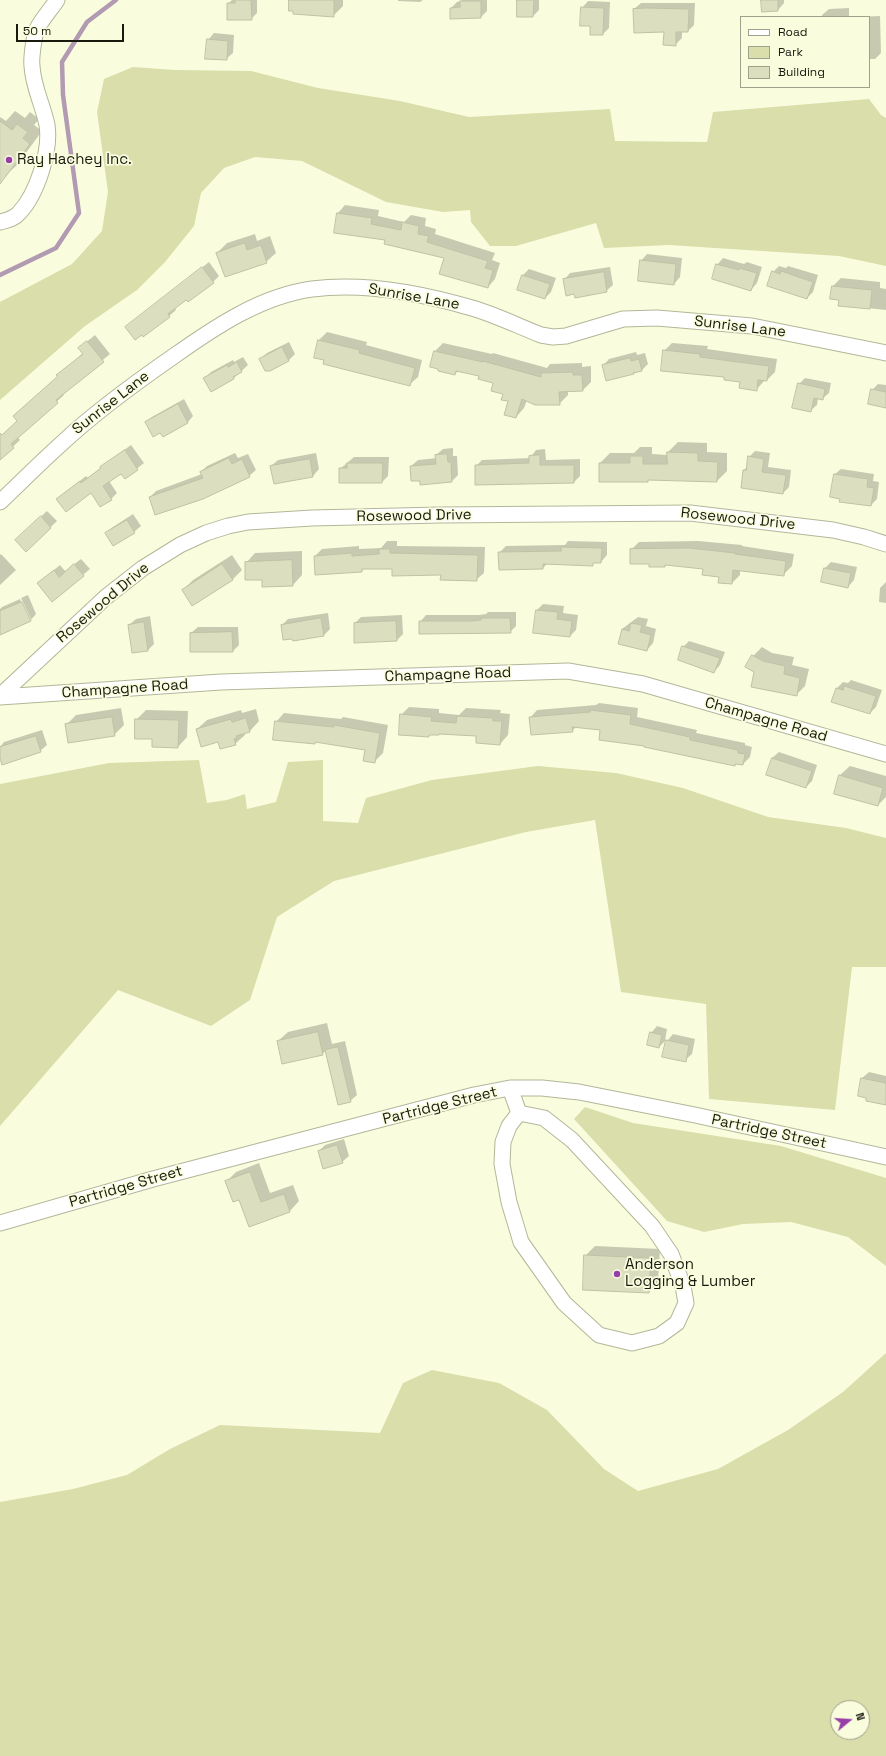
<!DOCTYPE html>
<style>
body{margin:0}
#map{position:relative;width:886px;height:1756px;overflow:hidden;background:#f9fddd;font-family:"Space Grotesk",sans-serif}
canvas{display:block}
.legend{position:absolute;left:740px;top:16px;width:130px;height:72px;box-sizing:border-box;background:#f9fddd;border:1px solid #9fa28a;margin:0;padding:5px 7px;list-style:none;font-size:12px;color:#181a0e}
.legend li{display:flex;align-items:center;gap:8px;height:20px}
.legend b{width:20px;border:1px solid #9fa28a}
.north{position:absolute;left:830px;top:1700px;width:40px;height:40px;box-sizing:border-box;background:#f9fddd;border:1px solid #9fa28a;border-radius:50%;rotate:72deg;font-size:11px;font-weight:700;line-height:16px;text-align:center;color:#181a0e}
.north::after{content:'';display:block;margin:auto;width:14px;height:18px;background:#983ea9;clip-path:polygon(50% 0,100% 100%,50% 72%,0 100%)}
.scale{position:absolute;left:16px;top:24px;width:108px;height:18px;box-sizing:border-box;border:2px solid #181a0e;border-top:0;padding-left:5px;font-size:12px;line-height:14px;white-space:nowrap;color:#181a0e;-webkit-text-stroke:3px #f9fddd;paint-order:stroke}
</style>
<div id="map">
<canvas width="886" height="1756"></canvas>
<ul class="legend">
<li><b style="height:5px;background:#fff"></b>Road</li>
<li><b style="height:11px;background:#d9deab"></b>Park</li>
<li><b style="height:11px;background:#dbdfc0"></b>Building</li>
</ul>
<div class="north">N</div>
<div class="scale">50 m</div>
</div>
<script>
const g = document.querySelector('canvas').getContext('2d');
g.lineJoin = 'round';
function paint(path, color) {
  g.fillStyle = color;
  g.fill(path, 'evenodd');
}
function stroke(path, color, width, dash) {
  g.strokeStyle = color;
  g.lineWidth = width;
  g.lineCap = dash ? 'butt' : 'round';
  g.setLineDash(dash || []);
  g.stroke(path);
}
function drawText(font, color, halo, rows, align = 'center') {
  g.font = font + ' "Space Grotesk",sans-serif';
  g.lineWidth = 3.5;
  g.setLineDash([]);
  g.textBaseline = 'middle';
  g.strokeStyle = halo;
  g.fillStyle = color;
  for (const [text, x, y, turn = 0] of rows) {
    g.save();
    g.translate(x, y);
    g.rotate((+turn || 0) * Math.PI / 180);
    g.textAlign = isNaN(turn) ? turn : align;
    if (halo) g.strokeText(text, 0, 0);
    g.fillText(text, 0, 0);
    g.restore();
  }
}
paint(new Path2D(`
 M133,67L175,70L251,71L318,88L400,101L469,117L610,109L615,141L707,142L713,112L869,99L881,115L886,118V266L839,256L669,245L604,248L596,223L516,246H490L471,222L470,210L443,212L386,202L302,161L255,157L224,168L201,193L194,226L165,262L137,290L85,326L0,400V302L72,264L102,231L108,192L97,112L104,79Z
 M199,760L207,803L227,800L245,794L247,809L276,802L288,762L323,760V821L358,823L366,798L432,780L538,766L616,773L683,788L768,817L846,828L886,838V967H852L835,1110L709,1099L706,1004L621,992L595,820L526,832L334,881L277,917L250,1000L211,1026L118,990L0,1126V784L109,763Z
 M585,1107L633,1123L781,1146L886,1178V1266L848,1237L791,1222L743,1224L704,1232L667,1221L574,1119Z
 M886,1353V1756H0V1502L73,1489L127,1475L170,1449L220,1425L380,1433L403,1383L432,1370L499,1383L547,1410L604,1469L638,1491L718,1469L788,1430L843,1392ZM838,1708H862V1732H838Z`), '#d9deab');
paint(new Path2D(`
 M232,0H257V13L251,19L228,4Z
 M290,0H343V6L333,16Z
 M398,0H423L420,2L398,1Z
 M463,0H487V11L481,17L451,8L457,2Z
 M518,0H539V10L533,16Z
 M762,0H784V3L778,10L763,11Z
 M588,1L610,2L609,28L603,34L592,25L582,8Z
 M641,3H695L694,25L688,31H682V38L675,45L665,31L634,9Z
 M849,8V17H822V15L829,9Z
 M880,16L881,53L875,59H869V17H853Z
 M214,33L234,35L233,53L226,59L208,40Z
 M15,111L25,118L30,112L39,119L34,125L42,131L17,165L4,177L0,174V117L6,121Z
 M345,205L379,210L378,216L404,222L411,215L426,218L425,226L436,229L435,234L495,253L492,260L500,263L495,279L488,287L445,257L386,239L335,232L338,213Z
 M255,234L257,241L270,236L276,253L266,262L217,253L227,243Z
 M647,254L682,258L680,277L674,284L641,261Z
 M723,258L744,264L747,262L762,267L757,283L751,290L717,265Z
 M209,262L219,276L213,282L175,308L176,310L169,316L143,335L127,327Z
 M779,266L786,268L788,266L818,275L813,292L807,298L773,272Z
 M610,267L613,285L606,291L564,280L570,273Z
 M529,269L556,278L551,292L545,298L522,276Z
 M841,278L880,282V288L886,289V310L839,305L840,300L833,286Z
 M327,332L367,342L366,345L422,360L418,377L409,385L315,357L319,340Z
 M95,335L110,354L63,393L64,395L18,437L20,440L0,459V437L18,421L59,376L58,375L83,353L79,348Z
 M289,342L295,354L289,360L270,370L261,359L267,353Z
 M443,343L492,354L493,353L547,368L550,364L582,363V367L591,366V382L583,390L568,391V395L559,404L527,400L524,408L516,417L509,401L494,382L480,375L459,370L455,374L434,352Z
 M672,343L708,346L707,349L777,359L775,372L767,380H765L756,390L741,381L725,376L664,351Z
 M636,352L637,355L645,353L648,364L642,370L633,374L603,366L609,359Z
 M243,357L248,365L234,378L211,391L204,379L211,372L233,360L234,362Z
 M805,378L831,383L829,393L822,399L818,398L817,405L810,411L799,384Z
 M878,384L886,385V407L872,390Z
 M184,399L193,416L188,422L163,436L161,432L146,422L152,417Z
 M678,442L707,443V452L727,453V471L717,481L650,479L647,481H600V463L610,453H634L640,447H652V454L668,455V452Z
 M131,445L144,463L125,478L121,472L109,481L117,493L111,499L91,492L57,499L86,476L88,478L108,462Z
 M453,448V456H457L458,475L452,481L412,480L411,466L418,460L437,458L436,455L443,449Z
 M545,449L546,460L580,459V476L574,482L476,466L482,460L530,458L536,450Z
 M755,451L770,453L768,467L791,470L789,487L783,493L744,470L748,466L749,457Z
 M235,453L238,458L248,454L256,470L249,476L150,497L156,491L202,474L201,472L207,466Z
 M316,453L319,469L313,476L271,466L278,460Z
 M354,457H389L388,476L382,482L340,469Z
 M841,469L874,474L873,481L879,482L877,499L871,505L835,474Z
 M47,511L57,521L26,551L22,534Z
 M133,514L141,526L134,532L106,533L113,527Z
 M387,541H397V546L485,547L484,573L476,580L393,568H365L361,571L315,556L322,549L359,546V549L381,548Z
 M568,541L607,542V555L601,562H595L592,565L547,564L543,568L500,552L506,546L565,545Z
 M698,541L742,545V546L794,554L792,566L784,574L740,569V575L732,583L704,568L667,564L665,566H650V562L631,550L639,542Z
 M302,551V575L293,585L263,579L246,563L255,553Z
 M1,554L16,570L0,585V555Z
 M232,555L242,570L232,580L183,590L193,580Z
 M81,559L90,569L83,575L38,583L60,565L65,571Z
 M831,562L857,567L854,580L848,587L822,582L825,568Z
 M886,582V603L879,602L880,588Z
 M28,595L36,614L30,621L0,634V609L2,607L20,599L28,619H31L21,598Z
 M543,604L564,606L563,613L578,615L576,630L570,636L537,610Z
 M488,612H516V626L510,632L420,622L426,615H479L486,614Z
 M328,613L330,629L324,635L294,640L282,625L288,619Z
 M402,615L403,634L397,640L355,623L361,617Z
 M150,616L154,644L148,650L129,625L136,619Z
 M638,617L648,619L646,626L656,629L653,643L647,650L622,629Z
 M198,627H238L239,645L233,651L191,633Z
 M689,641L725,652L720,665L714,672L683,647Z
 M762,647L772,653L794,657L792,665L809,669L805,686L796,695L755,671L753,656Z
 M851,680L882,690L876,707L870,713L833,701L837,688L843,682L848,683Z
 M599,703L638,708L637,717L697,730L696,733L745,743V745L752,747L750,757L743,764L737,763L735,765L601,729L577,726L572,731L530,718L537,710L596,705Z
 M409,707L439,709V713L459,715L466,708L501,710L500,713L510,714L508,735L500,744L477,735L440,733L431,734L429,736L401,715Z
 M121,708L124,725L114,735L66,725L76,715Z
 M256,709L259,721L250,731L244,733L245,735L235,744L219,741L197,729L207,720L241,710L242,713Z
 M146,710L188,711L187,737L178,747L153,738L136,720Z
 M284,713L341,719L343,717L388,725L383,753L375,761L366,749L316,741L314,743L276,722Z
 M42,730L47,745L40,751L0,755V747L4,742Z
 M779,752L817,765L812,781L806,787L772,758Z
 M850,766L886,776V797L878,805L840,775Z
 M327,1023L332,1044L345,1041L357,1095L350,1101L327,1050L322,1054L278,1041L288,1032Z
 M657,1026L667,1029L665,1041L659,1047L651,1033Z
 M673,1034L695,1039L692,1054L685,1060L667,1041Z
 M869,1072L886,1076V1104L862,1078Z
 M344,1139L349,1156L342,1162L319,1151L325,1145Z
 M259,1163L270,1193L293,1185L299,1201L290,1211L250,1226L240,1198L226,1182L236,1172Z
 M595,1246L660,1249L658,1282L649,1292L585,1256Z`), '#0003');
stroke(new Path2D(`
 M0,275L56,248L79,213L63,95L62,62L87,22L116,0`), '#b19ab2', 4.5);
const building = new Path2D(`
 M235,0H251L252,20H227V3H235Z
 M289,0H334V17L293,14V11H289Z
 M517,0H534L533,17H517Z
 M761,0H778V11L762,12Z
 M460,1H481V18L450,19V8L460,7Z
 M581,7L604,8L603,35H590V26H580Z
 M647,8L689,9L688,32H676V46L663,45L664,32L634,33L633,9Z
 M207,39L228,41L227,60L205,59Z
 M0,121L12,130L17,124L28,132L23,138L30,144L0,184Z
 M337,213L372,218L371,224L401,230L402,222L419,226L418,234L429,236L427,242L488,261L485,268L493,270L488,288L439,274L444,258L384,244L385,240L334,233Z
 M245,243L247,250L261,245L267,263L225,277L216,253Z
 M640,260L676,264L674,285L638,281Z
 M716,264L739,270V268L757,273L751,291L712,279Z
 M202,267L214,283L188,302L186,300L168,314L170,317L143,337L142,335L135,340L125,327Z
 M772,271L780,274L781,271L813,282L807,299L767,286Z
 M604,272L607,292L575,298L574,294L566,296L563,279Z
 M522,275L550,284L545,299L517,290Z
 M832,286L872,290L870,309L838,306L839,300L830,299Z
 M318,340L360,350L359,353L415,368L410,386L323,364L324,360L314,358Z
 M87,341L104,362L56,400L58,403L11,444L14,448L0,460V433L2,435L17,421L13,416L58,376L56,375L83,354L78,348Z
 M282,347L289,361L270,371H265L259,359Z
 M663,350L700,354V357L769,366L767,381L758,380L757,391L739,388L740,382L724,380V377L661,371Z
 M434,351L483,362V361L541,377V373L573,372V375H582L583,391L559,392L560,405H535L522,399L516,418L504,415L508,401L501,400L503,394L491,391L493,383L478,379L479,376L456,371L455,375L438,371V369L430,367Z
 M630,358L631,361L639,359L642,371L633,373L634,374L606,381L602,365Z
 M237,362L242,372L233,377L234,379L211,392L203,378L227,365L228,367Z
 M798,383L825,389L823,400L814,398L811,412L792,408Z
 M871,389L886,392V408L868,404Z
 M178,404L188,423L163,437L160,433L153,437L145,422Z
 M125,450L138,470L125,479L121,474L103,486L112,500L100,507L91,493L66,512L56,499L80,481L81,483L101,468L100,467Z
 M667,452L698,453V461L718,462L717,482L648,480V482H599V463H630V456H643V464H667Z
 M447,454L448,462H451L452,482L420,485V481H411L410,466L436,464L435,455Z
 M540,455V465H574V483L475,485V465L529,463V456Z
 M748,456L764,459L762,472L786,475L783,494L741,488L743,470H746Z
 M229,458L232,464L242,459L250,477L203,499L155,515L149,497L203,478L200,472Z
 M310,459L313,477L274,484L270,466Z
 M347,463H383L382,483H339V468H347Z
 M834,474L868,479L867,487L874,488L871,506L839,502L840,499L830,497Z
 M41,516L51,528L26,552L15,540Z
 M127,520L135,533L113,546L105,533Z
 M561,547L602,548L601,563H593V566L543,564V569L499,570L498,552L561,551Z
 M689,548L735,553V554L786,561L784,576L733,570L732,584L718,583L719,577L702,575L703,569L665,565V567H649V564H630V549Z
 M379,549H390V553L478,555L477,581L440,580L441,575L392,576V569H362V572L315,575L314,556L352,553V556L379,554Z
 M292,560L293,586L262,587V580H245V562Z
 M74,564L84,576L52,602L37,583L54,570L59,577Z
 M222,564L233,580L192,606L182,590Z
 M824,568L851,573L848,588L821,582Z
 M22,602L31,621L0,635V611Z
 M536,610L558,612L557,619L572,621L570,637L533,633Z
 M321,618L324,636L293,641L292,639L283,640L281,625Z
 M481,618H510L511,633L419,634V621H472L481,620Z
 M396,621L397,641L354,643V623Z
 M144,622L148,651L132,653L128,625Z
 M631,623L642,625L640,632L651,635L647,651L618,644L622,629L629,631Z
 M232,632L233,652H190V633Z
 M682,646L720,658L714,673L678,660Z
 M752,655L763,661L785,666L784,674L800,678L797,696L751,687L754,672L745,667Z
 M844,686L876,696L870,714L831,702L836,688L843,690Z
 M590,710L631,715L630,724L690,737V740L738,750V753L745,754L743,765L735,764V766L644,747V746L599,740L600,730L572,727L573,732L531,735L529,717L590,712Z
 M400,714L432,717L431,721L456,723L457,716L493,718V721H502L500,745L476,743V736L439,734V735H429V737L399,735Z
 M112,717L115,736L68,743L65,724Z
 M246,718L250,732L236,736L237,738L234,739L236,745L220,749L218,742L201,747L196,729L231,719L232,722Z
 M135,719L179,720L178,748L152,747V739H135Z
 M275,721L334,727V725L380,733L375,763L363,761L365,750L315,742V744L273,740Z
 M36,736L41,752L2,765L0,758V747Z
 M772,758L812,771L806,788L766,775Z
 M839,775L883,788L878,806L834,794Z
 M318,1032L323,1055L282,1064L277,1041Z
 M650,1032L662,1035L659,1048L647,1045Z
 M666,1040L689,1045L686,1062L662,1057Z
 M338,1047L351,1102L338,1105L325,1050Z
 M861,1078L886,1083V1105L866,1101V1098L858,1096Z
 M337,1145L343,1163L323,1169L318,1151Z
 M250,1172L261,1202L284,1194L290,1212L249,1227L239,1200L233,1202L225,1181Z
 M584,1255L651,1258L649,1293L583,1290Z`);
paint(building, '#dbdfc0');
stroke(building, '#bfc2a4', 1);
const minor = new Path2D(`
 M0,222C7,220 14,219 19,213C37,194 51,151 47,125C43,105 33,87 32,66C31,59 34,33 38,27C43,18 51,9 57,0
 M0,502C20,483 40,463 61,444C95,412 135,383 174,356C215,327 261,296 312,289C365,282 421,293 472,308C496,315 518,326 541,335L553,337L566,336L623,319L657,318L752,326L886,353
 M0,696L106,597L143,568L180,545L206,533L228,526L248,522L312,518L440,515L690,513L833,530L864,537L886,544
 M0,697L221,682L568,671L643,684L886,754
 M510,1088L519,1113L509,1126L503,1142L502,1164L509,1202L521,1242L564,1303L599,1335L632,1343L659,1336L677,1323L686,1303L683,1286L671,1254L652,1226L572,1140L544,1118L519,1113
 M0,1223L153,1179L474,1095L510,1088H542L579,1092L695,1115L886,1157`);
stroke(minor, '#b3b799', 17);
stroke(minor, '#fff', 15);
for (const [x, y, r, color] of [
 [9,160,4,"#983ea9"],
 [617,1274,4,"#983ea9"]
]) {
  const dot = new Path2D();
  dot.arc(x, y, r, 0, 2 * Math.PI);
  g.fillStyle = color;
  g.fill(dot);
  stroke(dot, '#f9fddd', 1.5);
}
drawText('15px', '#181a0e', '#f9fddd', [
 ["Ray Hachey Inc.",17,160],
 ["Anderson",625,1265],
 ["Logging & Lumber",625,1282]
], 'left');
drawText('15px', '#181a0e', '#f9fddd', [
 ["Sunrise Lane",414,297,10],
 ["Sunrise Lane",740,327,7],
 ["Sunrise Lane",111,403,-38],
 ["Rosewood Drive",414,516,-1],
 ["Rosewood Drive",738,519,6],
 ["Rosewood Drive",103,603,-40],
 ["Champagne Road",448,675,-2],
 ["Champagne Road",125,689,-4],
 ["Champagne Road",766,720,16],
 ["Partridge Street",440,1106,-14],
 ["Partridge Street",769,1132,12],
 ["Partridge Street",126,1187,-16]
]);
</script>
